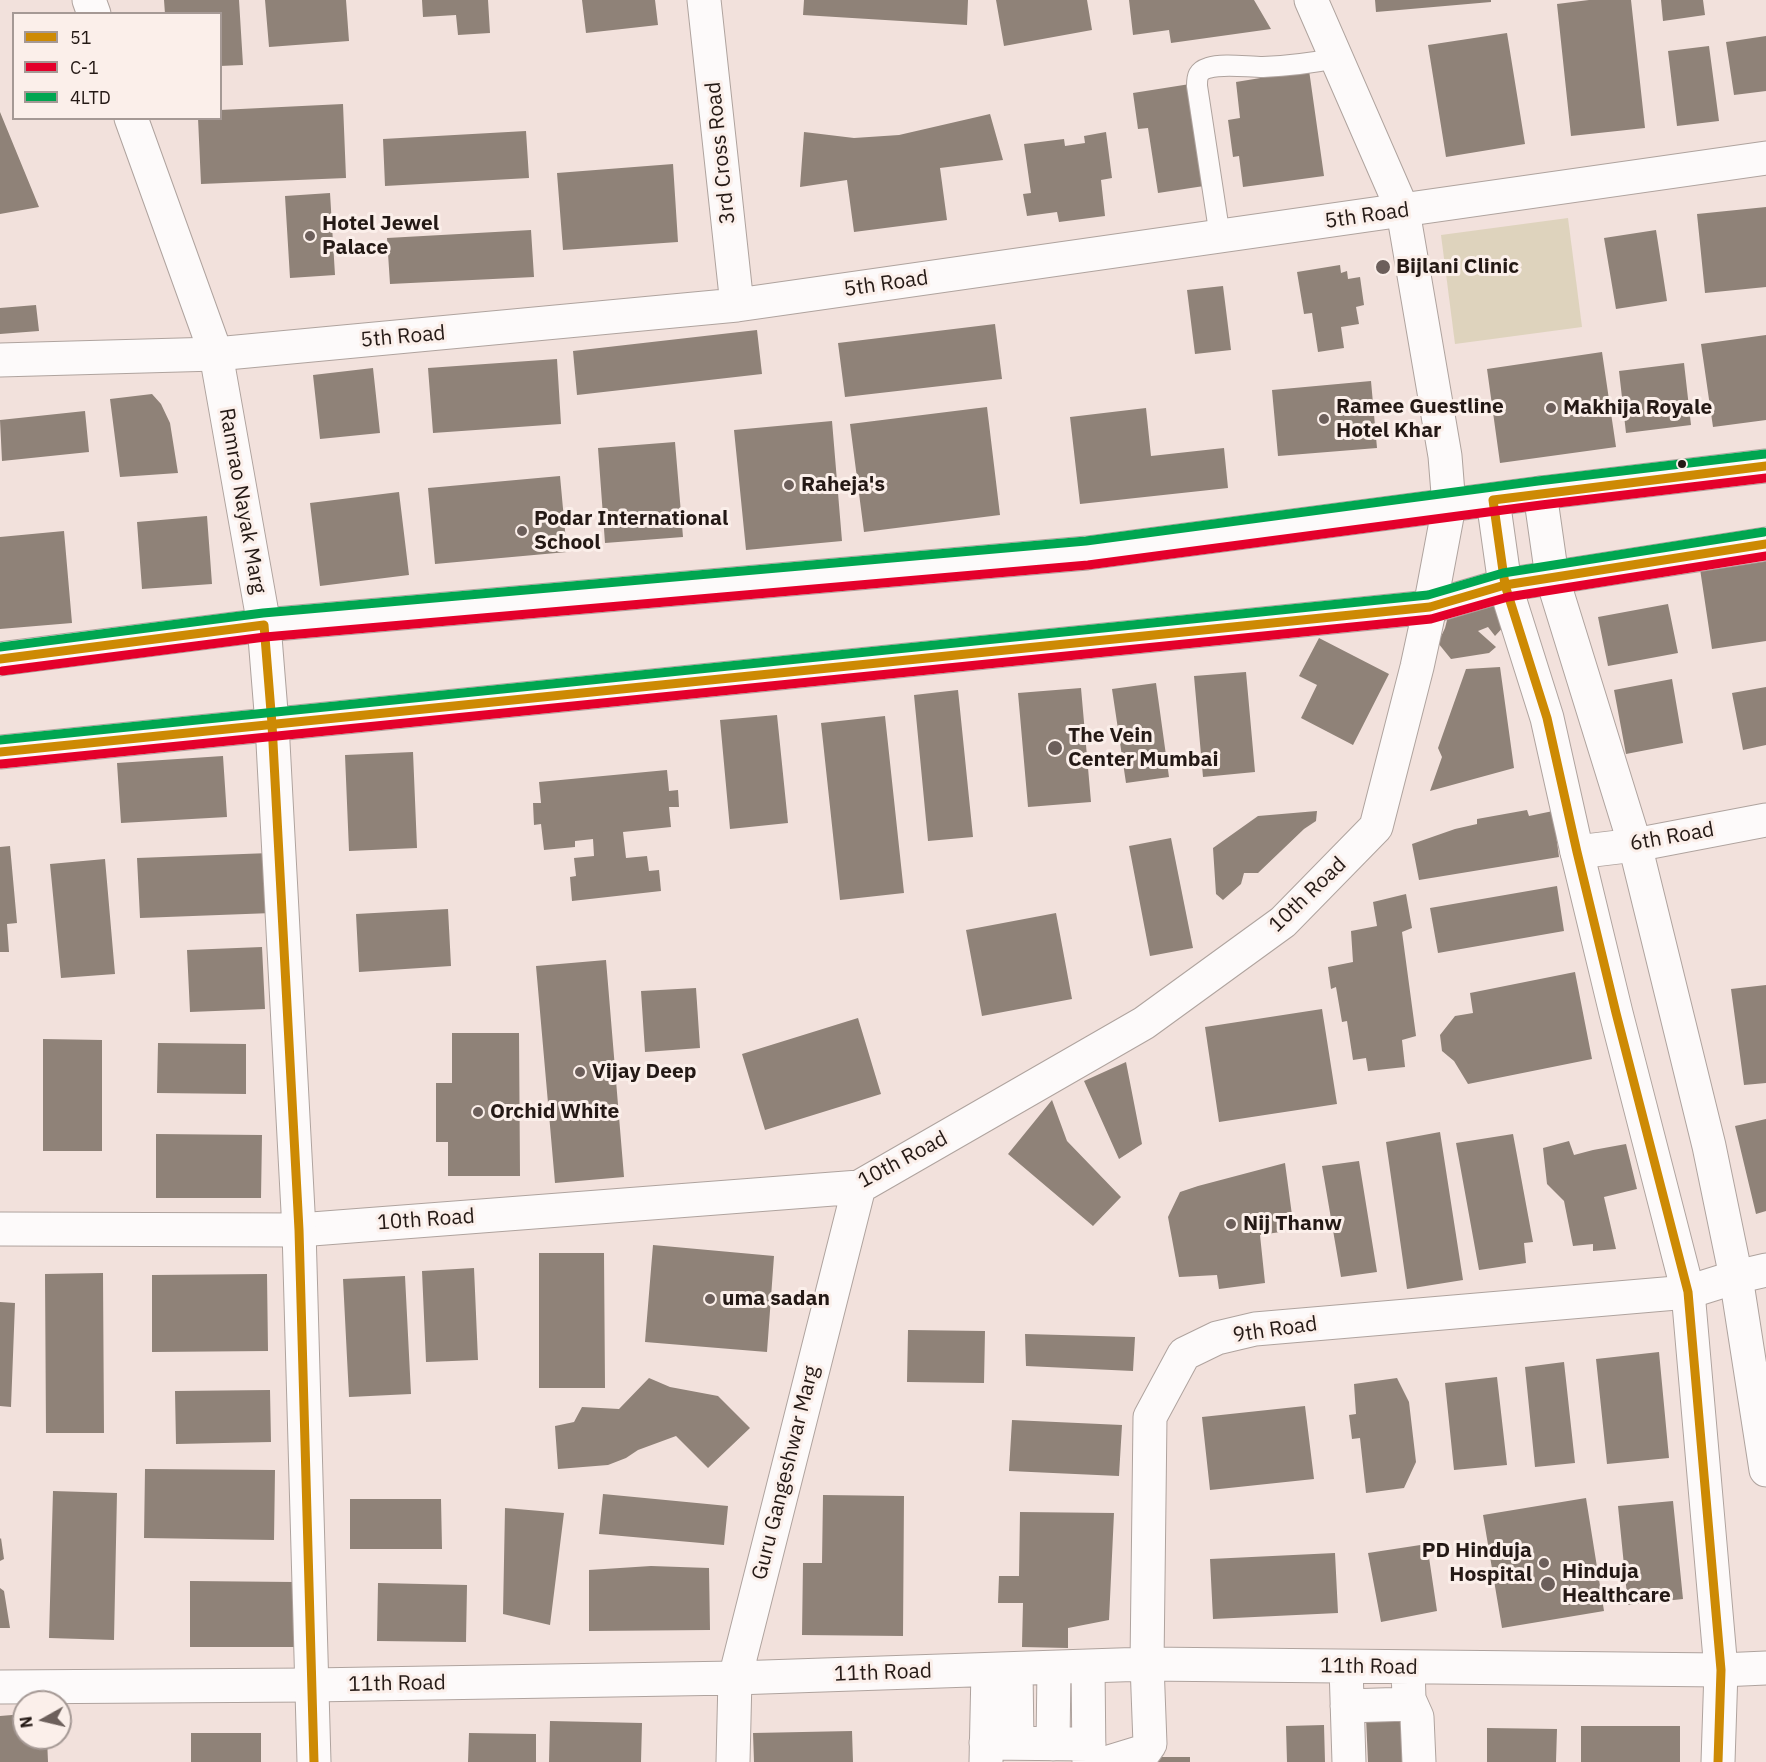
<!DOCTYPE html>
<style>
body{margin:0}
#map{position:relative;width:1766px;height:1762px;overflow:hidden;background:#f2e1dc;font-family:"IBM Plex Sans",sans-serif}
canvas{display:block}
.legend{position:absolute;left:12px;top:12px;width:210px;height:108px;box-sizing:border-box;background:#fbefea;border:2px solid #a59995;margin:0;padding:8px 10px;list-style:none;font-size:18px;color:#241915}
.legend li{display:flex;align-items:center;gap:12px;height:30px}
.legend b{width:30px;border:2px solid #a59995}
.north{position:absolute;left:12px;top:1690px;width:60px;height:60px;box-sizing:border-box;background:#fbefea;border:2px solid #a59995;border-radius:50%;rotate:262deg;font-size:16px;font-weight:700;line-height:24px;text-align:center;color:#241915}
.north::after{content:'';display:block;margin:auto;width:21px;height:27px;background:#6c5f5b;clip-path:polygon(50% 0,100% 100%,50% 72%,0 100%)}
</style>
<div id="map">
<canvas width="1766" height="1762"></canvas>
<ul class="legend">
<li><b style="height:8px;background:#cd8a04"></b>51</li>
<li><b style="height:8px;background:#e4002b"></b>C-1</li>
<li><b style="height:8px;background:#00a651"></b>4LTD</li>
</ul>
<div class="north">N</div>
</div>
<script>
const g = document.querySelector('canvas').getContext('2d');
g.lineJoin = 'round';
function paint(path, color) {
  g.fillStyle = color;
  g.fill(path, 'evenodd');
}
function stroke(path, color, width, dash) {
  g.strokeStyle = color;
  g.lineWidth = width;
  g.lineCap = dash ? 'butt' : 'round';
  g.setLineDash(dash || []);
  g.stroke(path);
}
function drawText(font, color, halo, rows, align = 'center') {
  g.font = font + ' "IBM Plex Sans",sans-serif';
  g.lineWidth = 6;
  g.setLineDash([]);
  g.textBaseline = 'middle';
  g.strokeStyle = halo;
  g.fillStyle = color;
  for (const [text, x, y, turn = 0] of rows) {
    g.save();
    g.translate(x, y);
    g.rotate((+turn || 0) * Math.PI / 180);
    g.textAlign = isNaN(turn) ? turn : align;
    if (halo) g.strokeText(text, 0, 0);
    g.fillText(text, 0, 0);
    g.restore();
  }
}
paint(new Path2D(`
 M1568,218L1582,327L1455,344L1441,235Z`), '#ded3bd');
paint(new Path2D(`
 M164,0H239L243,65L220,66V14H165Z
 M265,0H346L349,41L269,47Z
 M422,0H488L490,33L458,35L456,15L423,17Z
 M582,0H655L658,25L586,33Z
 M804,0H968L967,25L803,15Z
 M996,0H1087L1092,30L1004,46Z
 M1129,0H1254L1271,29L1171,43L1169,30L1133,35Z
 M1375,0H1491V2L1376,12Z
 M1589,0H1631L1645,128L1571,136L1557,4Z
 M1661,0H1703L1705,15L1663,21Z
 M1507,33L1525,144L1446,157L1428,45Z
 M1766,36V91L1734,95L1726,42Z
 M1709,46L1719,121L1677,126L1668,51Z
 M1309,70L1324,176L1243,187L1239,156L1233,157L1228,120L1240,118L1236,82Z
 M1190,84L1204,186L1158,193L1148,128L1138,129L1133,93Z
 M343,104L346,178L201,184L198,118H220V110Z
 M0,112L39,207L0,214Z
 M990,114L1003,160L940,168L947,220L854,232L847,180L800,187L804,132L854,138L899,135Z
 M526,131L529,178L385,186L383,139Z
 M1106,132L1112,178L1101,180L1105,216L1059,222L1057,212L1027,216L1023,194L1031,193L1024,144L1064,139L1065,146L1085,143L1084,136Z
 M673,164L678,242L563,250L557,173Z
 M330,193L335,275L290,278L285,196Z
 M1766,207V287L1705,293L1697,214Z
 M531,230L534,277L390,284L387,238Z
 M1656,230L1667,301L1616,309L1604,238Z
 M1340,265L1341,273L1347,271L1348,279L1360,277L1364,305L1356,307L1359,324L1341,327L1344,348L1318,352L1312,313L1304,314L1297,272Z
 M1223,286L1231,350L1195,354L1187,290Z
 M36,305L39,331L0,334V308Z
 M995,324L1002,379L845,397L838,343Z
 M757,330L762,374L577,395L573,351Z
 M1766,335V420L1713,427L1701,344Z
 M1602,352L1616,447L1500,463L1487,369Z
 M557,359L561,424L433,433L428,368Z
 M1684,363L1691,425L1626,433L1619,371Z
 M373,368L380,433L320,439L313,375Z
 M1371,381L1377,448L1278,456L1272,390Z
 M152,394L161,404L170,423L178,473L120,477L110,399Z
 M987,407L1000,515L864,532L850,424Z
 M1146,408L1151,456L1224,448L1228,488L1080,504L1070,417Z
 M85,411L89,452L2,461L0,420Z
 M832,421L842,541L746,550L734,430Z
 M675,442L683,537L605,543L598,448Z
 M560,476L567,552L435,564L428,488Z
 M399,492L409,575L320,586L310,503Z
 M207,516L212,584L142,589L137,522Z
 M64,531L72,623L0,629V537Z
 M1766,559V641L1712,649L1700,569Z
 M1455,602L1497,606L1507,623L1495,636L1488,627L1478,631L1496,647L1489,653L1451,659L1438,643L1445,628L1451,605Z
 M1668,604L1678,653L1608,666L1598,617Z
 M1319,638L1389,674L1353,745L1301,718L1317,685L1299,676Z
 M1500,667L1514,768L1430,791L1442,757L1438,748L1466,669Z
 M1246,672L1255,772L1203,777L1194,676Z
 M1672,679L1683,743L1626,754L1614,690Z
 M1156,683L1169,777L1126,783L1112,689Z
 M1766,687V745L1743,750L1732,693Z
 M1081,688L1091,802L1028,807L1018,693Z
 M958,690L973,837L928,841L914,695Z
 M777,715L788,823L730,829L720,720Z
 M885,716L904,893L840,900L821,723Z
 M413,752L417,848L349,851L345,755Z
 M223,756L227,817L121,823L117,763Z
 M667,770L669,791L678,790L679,807H669L671,827L623,832L626,858L647,856L649,871L659,870L661,891L572,901L570,877L576,876L574,858L594,856L593,839L575,841V847L544,850L541,824L534,825L533,803H541L539,782Z
 M1527,810L1529,816L1553,811L1559,857L1419,880L1412,844L1455,829L1477,824V819Z
 M1317,811L1316,821L1304,829L1258,873H1244L1241,884L1223,900L1216,894L1213,848L1258,816Z
 M1171,838L1193,948L1150,956L1129,846Z
 M10,846L17,923L7,924L9,952H0V847Z
 M270,853L272,913L140,918L137,858Z
 M105,859L115,974L61,978L50,864Z
 M1557,886L1564,931L1438,953L1430,908Z
 M1406,894L1412,928L1402,932L1416,1036L1402,1040L1405,1067L1368,1071L1366,1058L1353,1060L1347,1021L1342,1022L1336,987L1331,989L1328,967L1353,962L1351,931L1377,926L1373,902Z
 M448,909L451,966L359,972L356,914Z
 M1056,913L1072,999L982,1016L966,930Z
 M262,947L265,1009L190,1012L187,950Z
 M606,960L624,1177L555,1183L536,966Z
 M1575,972L1592,1059L1468,1084L1454,1061L1442,1051L1440,1035L1455,1016L1473,1013L1470,993Z
 M1766,985V1083L1744,1085L1731,989Z
 M696,988L700,1048L645,1052L641,991Z
 M1322,1009L1337,1104L1219,1122L1205,1027Z
 M858,1018L881,1094L765,1130L742,1054Z
 M452,1033H519L520,1176H448V1142H436V1083H452Z
 M43,1039L102,1040V1151H43Z
 M158,1043L246,1044V1094L157,1093Z
 M1126,1062L1142,1144L1119,1159L1084,1081Z
 M1052,1100L1067,1141L1121,1197L1093,1226L1008,1154Z
 M1766,1119V1211L1756,1214L1735,1126Z
 M1440,1132L1463,1280L1407,1289L1386,1142Z
 M156,1134L262,1135L261,1198H156Z
 M1513,1134L1533,1242L1524,1243L1526,1263L1479,1270L1456,1143Z
 M1569,1141L1574,1155L1593,1150L1626,1144L1637,1189L1604,1197L1616,1249L1593,1251V1244L1573,1246L1564,1201L1547,1184L1543,1148Z
 M1359,1161L1377,1272L1341,1277L1322,1166Z
 M1285,1163L1294,1230L1260,1235L1265,1283L1219,1289L1217,1275L1179,1277L1168,1217L1180,1192L1198,1186Z
 M653,1245L774,1256L767,1352L645,1342Z
 M539,1253H604L605,1388H539Z
 M474,1268L478,1360L426,1362L422,1271Z
 M103,1273L104,1433H46L45,1274Z
 M267,1274L268,1351L152,1352V1275Z
 M405,1276L411,1394L349,1397L343,1279Z
 M0,1302L15,1303L11,1407L0,1406Z
 M908,1330L985,1331L984,1383L907,1382Z
 M1025,1334L1135,1337L1133,1371L1026,1366Z
 M1659,1352L1669,1458L1607,1464L1596,1359Z
 M1564,1362L1575,1463L1535,1467L1525,1367Z
 M1497,1377L1507,1465L1454,1470L1445,1383Z
 M649,1378L670,1387L718,1396L750,1428L708,1468L676,1436L638,1450L626,1458L608,1465L558,1469L555,1426L574,1422L582,1407L619,1409Z
 M1397,1378L1409,1402L1416,1462L1404,1488L1366,1493L1360,1438L1352,1439L1349,1415L1356,1414L1354,1384Z
 M270,1390L271,1442L176,1444L175,1391Z
 M1305,1406L1314,1479L1210,1490L1202,1417Z
 M1012,1420L1122,1425L1119,1476L1009,1471Z
 M145,1469L275,1470L274,1540L144,1538Z
 M53,1491L117,1493L114,1640L49,1638Z
 M603,1494L728,1506L724,1545L599,1534Z
 M823,1495L904,1496L903,1636L802,1635L803,1563H822Z
 M1586,1498L1604,1611L1502,1628L1483,1515Z
 M350,1499H441L442,1549H350Z
 M1673,1501L1683,1599L1628,1605L1618,1506Z
 M505,1508L564,1513L550,1625L503,1614Z
 M1020,1512L1114,1513L1109,1620L1068,1628V1648L1022,1647L1023,1603H998L999,1576H1019Z
 M1,1538L4,1559L0,1561V1539Z
 M1427,1544L1437,1611L1381,1622L1368,1553Z
 M1335,1553L1338,1613L1213,1619L1210,1559Z
 M651,1566L709,1568L710,1630L589,1631V1570Z
 M190,1581L294,1582V1647H190Z
 M378,1583L467,1585L466,1642L377,1641Z
 M0,1588L4,1591L10,1628H0Z
 M24,1714V1738H47L48,1762H0V1716Z
 M1412,1716L1414,1762H1368L1366,1718Z
 M550,1721L642,1723L641,1762H549Z
 M1324,1725L1325,1762H1287L1286,1726Z
 M1581,1726H1680V1762H1581Z
 M1487,1728L1557,1729L1556,1762H1487Z
 M852,1731L853,1762H754L753,1733Z
 M191,1733H261V1762H191Z
 M469,1733L536,1734V1762H468Z
 M1148,1757H1190V1762H1148Z`), '#8f8278');
const lane = new Path2D(`
 M1220,237L1197,86C1197,76 1198,71 1208,68C1223,63 1247,67 1263,67C1288,66 1312,63 1337,58`);
const street = new Path2D(`
 M704,0L737,305
 M0,360L216,354L737,305L1766,158
 M1577,852L1635,845L1766,820
 M0,1229L299,1230L859,1187L1144,1023L1283,922L1376,827L1417,667L1430,607L1449,506
 M1088,1666L1089,1762
 M1346,1667L1349,1762
 M1408,1668L1409,1699L1417,1717L1419,1762
 M1016,1669L1017,1743
 M0,1687L311,1685L735,1678L1147,1664L1721,1670L1766,1668
 M1347,1706L1410,1704
 M986,1743L1089,1744
 M1053,1744L1054,1668
 M733,1762L735,1678L859,1187
 M986,1762L988,1670
 M1109,1762L1145,1751L1150,1744L1147,1664L1150,1417L1184,1354L1217,1338L1255,1329L1688,1292L1736,1277L1766,1270`);
const secondary = new Path2D(`
 M89,0L94,14
 M1311,0L1403,211L1445,456L1449,506
 M131,118L216,354L264,625L272,724L299,1230L314,1762
 M1540,493L1552,577L1635,845L1709,1146L1736,1277L1766,1470
 M1493,500L1505,585L1547,718L1577,852L1616,1013L1688,1292L1721,1670L1718,1762`);
const primary = new Path2D(`
 M0,659L264,625L1087,553L1540,493L1766,466
 M0,752L1430,607L1505,585L1766,544`);
stroke(lane, '#afa39e', 22);
stroke(street, '#afa39e', 35);
stroke(secondary, '#afa39e', 35);
stroke(primary, '#afa39e', 35);
stroke(lane, '#fdfafa', 20);
stroke(street, '#fdfafa', 33);
stroke(secondary, '#fdfafa', 33);
stroke(primary, '#fdfafa', 33);
stroke(new Path2D(`
 M0,659L264,625L272,724L299,1230L314,1762
 M0,752L1430,607L1505,585L1766,544
 M1718,1762L1721,1670L1688,1292L1616,1013L1577,852L1547,718L1505,585L1493,500L1766,466`), '#cd8a04', 9);
stroke(new Path2D(`
 M2,671L265,637L1088,565L1541,505L1766,478
 M1,764L1431,619L1508,597L1766,556`), '#e4002b', 9);
stroke(new Path2D(`
 M0,647L263,613L1086,541L1538,481L1765,454
 M0,740L1428,595L1503,573L1764,532`), '#00a651', 9);
for (const [x, y, r, color] of [
 [310,236,6,"#6c5f5b"],
 [1383,267,8,"#6c5f5b"],
 [1551,408,6,"#6c5f5b"],
 [1324,419,6,"#6c5f5b"],
 [1682,464,5,"#241915"],
 [789,485,6,"#6c5f5b"],
 [522,531,6,"#6c5f5b"],
 [1055,748,8,"#6c5f5b"],
 [580,1072,6,"#6c5f5b"],
 [478,1112,6,"#6c5f5b"],
 [1231,1224,6,"#6c5f5b"],
 [710,1299,6,"#6c5f5b"],
 [1544,1563,6,"#6c5f5b"],
 [1548,1584,8,"#6c5f5b"]
]) {
  const dot = new Path2D();
  dot.arc(x, y, r, 0, 2 * Math.PI);
  g.fillStyle = color;
  g.fill(dot);
  stroke(dot, '#fbefea', 2);
}
drawText('21px', '#241915', '#fbefea', [
 ["3rd Cross Road",721,153,-96],
 ["5th Road",1367,216,-8],
 ["5th Road",886,284,-8],
 ["5th Road",403,337,-5],
 ["Ramrao Nayak Marg",242,501,80],
 ["6th Road",1672,837,-10],
 ["10th Road",1308,895,-44],
 ["10th Road",903,1160,-28],
 ["10th Road",426,1220,-4],
 ["9th Road",1275,1330,-8],
 ["Guru Gangeshwar Marg",786,1473,-76],
 ["11th Road",1369,1667,1],
 ["11th Road",883,1673,-2],
 ["11th Road",397,1684,-1]
]);
drawText('bold 21px', '#241915', '#fbefea', [
 ["Hotel Jewel",322,224],
 ["Palace",322,248],
 ["Bijlani Clinic",1396,267],
 ["Ramee Guestline",1336,407],
 ["Hotel Khar",1336,431],
 ["Makhija Royale",1563,408],
 ["Raheja's",801,485],
 ["Podar International",534,519],
 ["School",534,543],
 ["The Vein",1068,736],
 ["Center Mumbai",1068,760],
 ["Vijay Deep",592,1072],
 ["Orchid White",490,1112],
 ["Nij Thanw",1243,1224],
 ["uma sadan",722,1299],
 ["PD Hinduja",1532,1551,"right"],
 ["Hospital",1532,1575,"right"],
 ["Hinduja",1562,1572],
 ["Healthcare",1562,1596]
], 'left');
</script>
